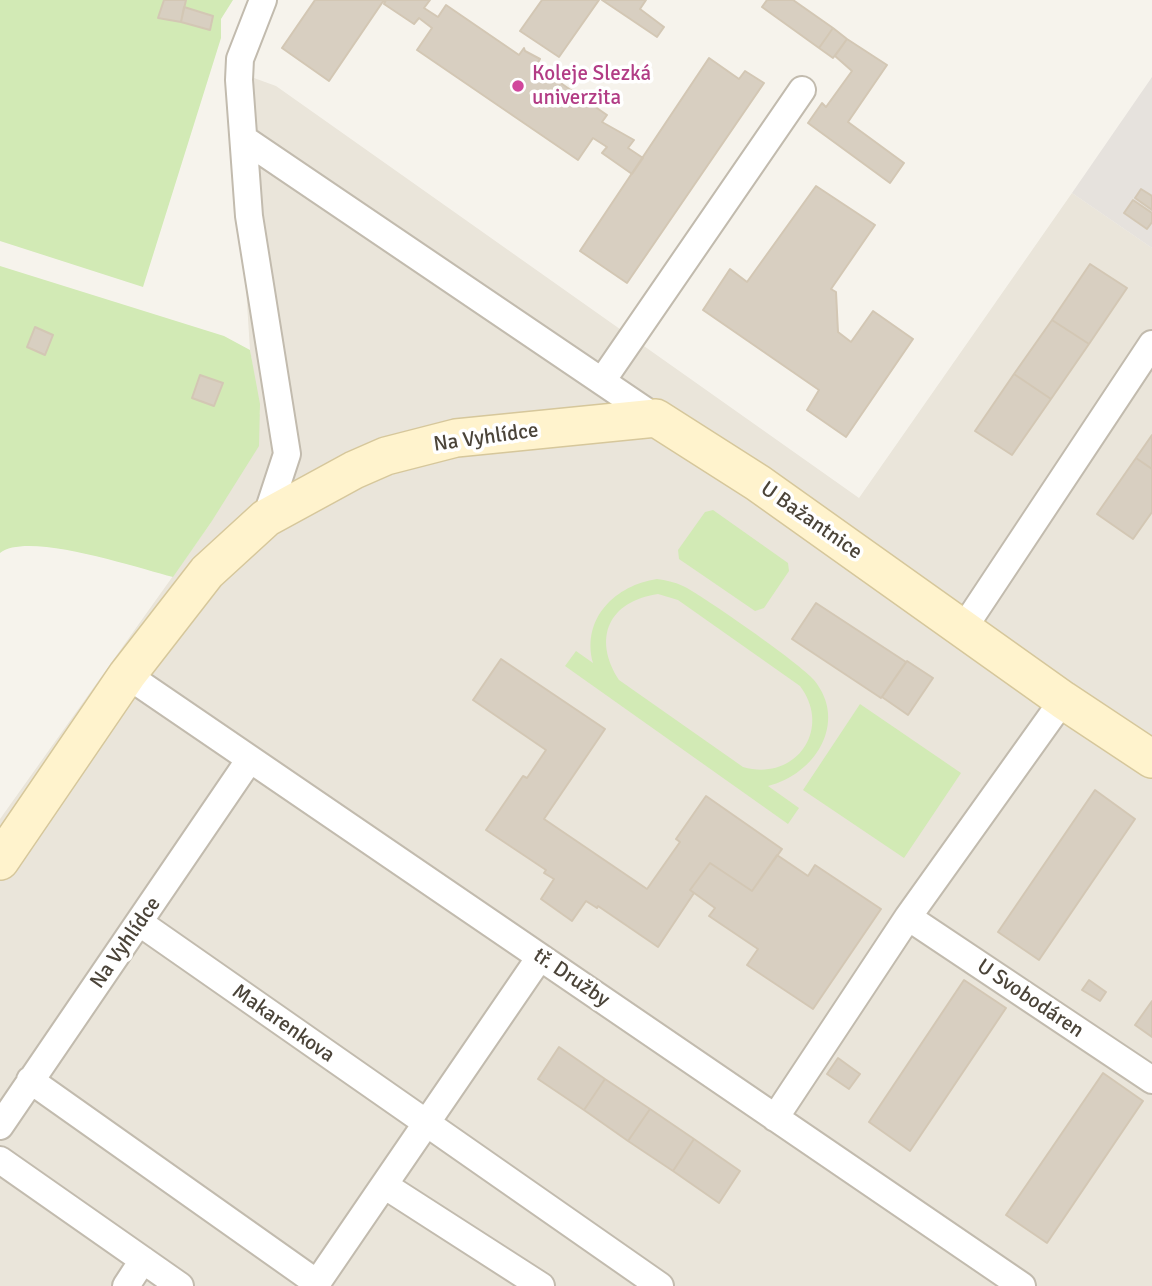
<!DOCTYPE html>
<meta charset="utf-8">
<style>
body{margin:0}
canvas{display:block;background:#f6f3ec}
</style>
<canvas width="1152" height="1286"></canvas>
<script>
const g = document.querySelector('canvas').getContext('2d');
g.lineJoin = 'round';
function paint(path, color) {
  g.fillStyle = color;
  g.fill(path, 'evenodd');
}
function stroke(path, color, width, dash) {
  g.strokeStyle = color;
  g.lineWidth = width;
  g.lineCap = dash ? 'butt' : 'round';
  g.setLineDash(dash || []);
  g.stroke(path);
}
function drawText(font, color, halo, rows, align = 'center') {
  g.font = font + ' Signika,sans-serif';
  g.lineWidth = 7;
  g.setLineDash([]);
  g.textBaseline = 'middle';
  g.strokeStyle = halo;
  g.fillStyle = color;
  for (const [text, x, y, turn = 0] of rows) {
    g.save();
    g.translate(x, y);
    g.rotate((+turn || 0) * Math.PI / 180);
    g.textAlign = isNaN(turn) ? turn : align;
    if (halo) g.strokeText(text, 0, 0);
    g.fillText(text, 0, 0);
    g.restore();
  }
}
paint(new Path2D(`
 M232,70L276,86L859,498L1072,193L1152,248V1286H0V819L210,524L260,413L250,350Z`), '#eae5da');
paint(new Path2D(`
 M1152,77V248L1072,193Z`), '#e6e2dd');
paint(new Path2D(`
 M0,0H233L221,19V38L143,287L0,241Z
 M0,266L224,336L250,350L260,404L259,446L210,524L173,577C136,568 28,531 0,553Z
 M713,510L788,563L789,571L764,608L755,611L679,559L678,550L705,512Z
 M657,579C666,580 674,582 683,586C702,595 802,665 814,680C849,723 814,775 768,786L799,808L788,824L565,666L576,651L593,663C581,618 616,585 657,579ZM658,594L678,600L800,686C833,730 795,782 743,767L619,680C592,638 609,601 658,594Z
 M860,704L961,773L904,858L803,790Z`), '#d2eab5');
const building = new Path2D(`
 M164,0H186L181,22L158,18Z
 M315,0H384L329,81L282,48Z
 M386,0H430L424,8L438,17L446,5L519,55L524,48L525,51L540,59L536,66L607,115L602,122L634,140L628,148L643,158L632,174L602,153L607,147L593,138L578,160L417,50L432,28L419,18L414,24L384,4Z
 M542,0H599L559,57L520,31Z
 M602,0H646L640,9L664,27L657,37Z
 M767,0H793L833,28L819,48L762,7Z
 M184,7L213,16L210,30L181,22Z
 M833,28L847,39L833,58L819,48Z
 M847,39L887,65L848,122L904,163L890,183L808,123L822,103L826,107L852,71L835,56Z
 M709,58L739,79L745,71L764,83L627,283L580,251Z
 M816,186L875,225L831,289L836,292L838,332L851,342L873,311L913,339L846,437L807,410L819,390L703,310L730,269L747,282Z
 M1141,189L1152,196V210L1135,198Z
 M1133,200L1152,213V222L1147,229L1124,213Z
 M1090,264L1127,288L1089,344L1052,320Z
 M1052,320L1089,344L1051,399L1014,374Z
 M35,327L53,335L45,355L27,347Z
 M1014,374L1051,399L1012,455L975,431Z
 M200,375L223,383L214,406L192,398Z
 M1152,435V469L1136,458Z
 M1136,458L1152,469V512L1133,539L1097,514Z
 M816,603L906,662L881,698L792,639Z
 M501,659L605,729L544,819L647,889L680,842L676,839L706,796L782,849L752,891L710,863L690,890L694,893L658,947L598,906L597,908L586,901L572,921L541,899L554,879L544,873L546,870L486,830L523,776L527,778L546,750L473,700Z
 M907,661L933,678L908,715L882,697Z
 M1095,790L1135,819L1039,960L998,932Z
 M777,855L808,876L815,865L881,909L813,1009L747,965L758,949L709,916L715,908L690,890L710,863L752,891Z
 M964,980L1006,1008L910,1151L869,1122Z
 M1089,980L1106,992L1100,1001L1082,990Z
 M1152,1001V1037L1135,1025Z
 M559,1047L605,1079L584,1110L538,1079Z
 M838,1058L860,1074L849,1089L827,1074Z
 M1103,1073L1143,1101L1047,1243L1006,1215Z
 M605,1079L650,1109L628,1141L584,1110Z
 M650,1109L694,1139L673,1171L628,1141Z
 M694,1139L740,1171L719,1203L673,1171Z`);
paint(building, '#d8cfc1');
stroke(building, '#d3c7b4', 2);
const street = new Path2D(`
 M263,0L240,59L239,80L249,216L287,454L266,518
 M244,139L656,418
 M602,381L802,90
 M963,629L1152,344
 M127,675L1022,1286
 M908,917L1152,1080
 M140,923L660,1286
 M30,1080L317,1283
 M775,1118L908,917L1063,700
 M0,1126L250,759
 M0,1160L180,1286
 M384,1185L540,957
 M126,1286L143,1260
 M315,1286L384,1185L541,1286`);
const secondary = new Path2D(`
 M0,861L127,675L207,572L266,518L354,470L386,456L456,438L656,418L758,483L1063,700L1152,759`);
stroke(street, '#c2bbae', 30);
stroke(secondary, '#d6c79b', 40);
stroke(street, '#fff', 26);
stroke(secondary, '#fff3cd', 37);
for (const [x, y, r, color] of [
 [518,86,7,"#d1479c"]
]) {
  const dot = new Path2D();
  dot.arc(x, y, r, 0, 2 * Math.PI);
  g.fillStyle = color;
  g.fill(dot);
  stroke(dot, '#fff', 2.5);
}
drawText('21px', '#b23c85', '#fff', [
 ["Koleje Slezká",532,74],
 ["univerzita",532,98]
], 'left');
drawText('21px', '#4b4439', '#fff', [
 ["Na Vyhlídce",486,438,-8],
 ["U Bažantnice",811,521,35],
 ["Na Vyhlídce",126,943,-55],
 ["tř. Družby",571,978,34],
 ["U Svobodáren",1030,999,34],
 ["Makarenkova",283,1024,35]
]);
</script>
